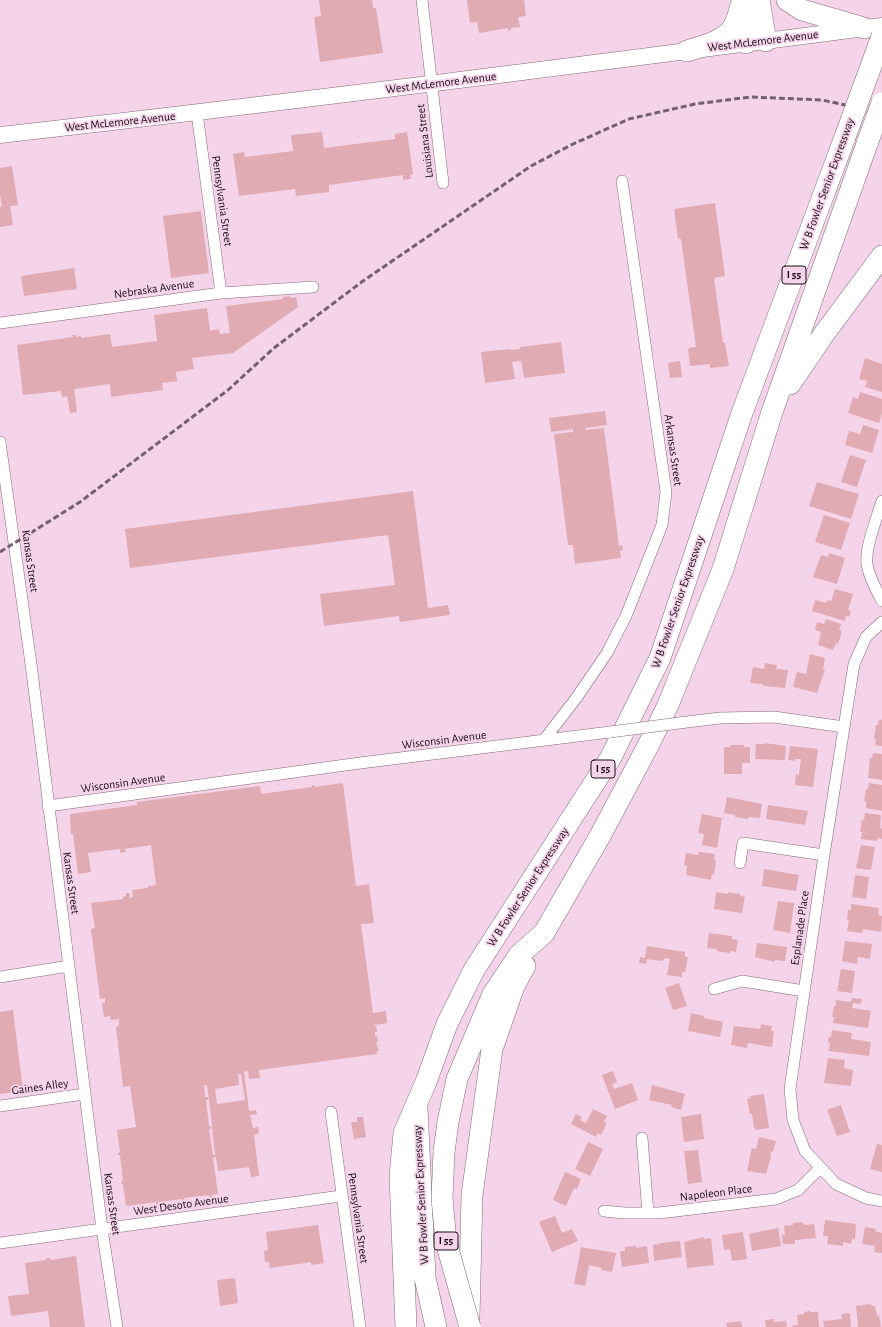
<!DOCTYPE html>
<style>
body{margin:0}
canvas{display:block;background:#f5d3e9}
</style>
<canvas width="882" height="1327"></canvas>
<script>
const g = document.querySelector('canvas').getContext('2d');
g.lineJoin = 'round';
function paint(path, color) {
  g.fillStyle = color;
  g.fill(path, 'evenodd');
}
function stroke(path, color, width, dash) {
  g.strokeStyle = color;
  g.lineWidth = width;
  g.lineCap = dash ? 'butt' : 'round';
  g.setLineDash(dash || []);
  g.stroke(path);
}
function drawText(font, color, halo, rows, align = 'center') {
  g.font = font + ' "Alegreya Sans",sans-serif';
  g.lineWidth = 3.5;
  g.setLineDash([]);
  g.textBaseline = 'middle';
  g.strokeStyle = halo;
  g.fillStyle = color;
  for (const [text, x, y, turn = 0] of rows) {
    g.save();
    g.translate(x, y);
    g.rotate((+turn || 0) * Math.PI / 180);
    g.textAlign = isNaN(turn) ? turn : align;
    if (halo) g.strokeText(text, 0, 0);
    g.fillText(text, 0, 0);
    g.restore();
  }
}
paint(new Path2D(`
 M319,0H372L373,8H376L383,53L320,62L314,17L321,16Z
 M467,0H524L526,16L518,17L520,27L511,28V30L508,31V28L479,33L477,22L470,23Z
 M322,132L324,148L395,139V134L407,132L413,174L410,175L411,179L403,180V175L329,185V192L296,196L295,189L239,196L233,154L244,152L245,157L293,151L291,135Z
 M12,166L18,205L10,206L13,225L0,227V207L2,206L0,195V168Z
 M715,203L725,276L714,278L723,343H725L729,366L710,368V364L690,366L688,349H690L689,348L696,347L681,239H678L674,209Z
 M201,211L209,273L171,278L163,216Z
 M74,268L77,289L24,296L21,276Z
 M290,296V298L296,297L298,307L233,353L192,358L194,369L176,372L177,381L162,383L163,390L111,397L110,384L74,389L77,412L70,413L67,396L62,397L61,391L23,395L17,345L73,337L72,335H76V337L81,336V338L110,334L112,347L157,341L154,315L207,308L210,331L219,329L220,334L230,333L226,306L283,299L282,297Z
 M561,342L565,373L524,378L521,361L512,362L515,379L485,383L481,352L510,349L511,350L520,349V347Z
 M865,358L882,364V392L865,387L867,381L859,379Z
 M680,361L682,377L670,378L668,363Z
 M860,392L882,399V413L879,423L848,413L853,397L858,399Z
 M605,411L607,425L585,428L586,430L604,428L619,546L622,545L623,550L620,551L621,558L575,564L573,545H568L554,434L573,432V429L551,432L549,418Z
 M863,425L879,430L872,453L845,445L849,431L860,434Z
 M850,455L866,460L857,487L841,482Z
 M817,482L859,494L851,519L809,506Z
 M413,491L428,608L448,605L450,615L400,622L399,616L324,626L320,594L395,585L388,535L130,568L125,529Z
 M824,515L850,523L841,550L815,542Z
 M829,553L845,558L837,584L813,577L821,555L828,557Z
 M835,589L853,594L848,610L851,611L849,617L846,616L845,621L812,611L815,600L826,603L827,600L831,601Z
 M826,619L841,624L839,630L842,631L838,644L836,643L833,650L818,645L821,632L815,630L817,622L824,624Z
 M810,654L825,658L823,669L825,670L817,693L793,687L797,672L806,674Z
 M765,663L777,665L776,671L777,669L788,670L785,688L763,686V684L750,683L753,667L764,669Z
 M879,719L882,720V746L875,745L876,739H874L876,725H878Z
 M765,743L786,746L785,760L755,759L756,744H765Z
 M730,745H744V747H750V763H742V774H724V747H730Z
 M790,746L818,749L813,787L795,785L796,774L799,775L801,759H795V761L788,760Z
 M873,753L882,754V780L868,778L870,758H872Z
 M343,783L356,886L369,884L374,923L361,924L373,1013L386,1011L387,1023L374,1025V1026H376L377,1032H375V1036H377L378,1041L376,1042L379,1051H377V1054L259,1070L260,1078L249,1079L248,1071L244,1072L249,1110L250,1111L256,1110L257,1114L250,1115L253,1128L258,1127L259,1133L254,1135L259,1176L251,1177L249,1167L218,1171L216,1157L213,1158L218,1194L211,1195L212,1197H209V1195L184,1198L185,1200L182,1201V1199L158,1202V1204H156V1202L126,1206L123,1184H122L121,1181H123L120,1155H118V1153L120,1152L117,1130L136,1127L130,1086L123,1087L116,1027L119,1026V1019L111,1020L110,1016L104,1017L102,1003H105V998L100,999L91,929L95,928L91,903L123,899V897L126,896V893H129L130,898L133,897L132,890L148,888V886L156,885L151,845L125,849L126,852L120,853V849L88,853L91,872L78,874L73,834H71L70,814L137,805V802L260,786L261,794L312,787V786L314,785L315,787ZM238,1074H241L245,1100L217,1104L215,1089L239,1085ZM204,1085H207L211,1116L215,1155H213L209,1129H211V1126H209L206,1100H208V1097H205Z
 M869,783L882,785V811L866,808V801H864L866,789H868Z
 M727,797L762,804L760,818L749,817L748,819L735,817V815L724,813Z
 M768,805L808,811L805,825L766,819Z
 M865,813L881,815L880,825H881L880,828L882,829V839L878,838L877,841L861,839L862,832H860L862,819L864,820Z
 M702,814L722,818L717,848L702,845L704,834L698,833Z
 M861,845L875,847L871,870L856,868Z
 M699,852L715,854L714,860H716L714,875L712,874L711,880L686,875L687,866L684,865L686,853L698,855Z
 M764,869L799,875L796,891L762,886Z
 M855,875L869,877L866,899L852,897Z
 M716,892L728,894V892L740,894V896L745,897L742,913L714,909Z
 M778,901L794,903L790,933L773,930Z
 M851,904L879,908L878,915L882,916L881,932L863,929L862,933L847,931L849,920H847L848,910H851Z
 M709,933L732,936V939L738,940L736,952L730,951V953L716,951L717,949L707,948Z
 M845,941L872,944L870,959L858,957L857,964L842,961Z
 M757,943L787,947L785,961L775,960V962L755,957Z
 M647,946L685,952V957H688L685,972H682V977L667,975L670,959L664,958L663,961L647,959L646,964L639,963L640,957L645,958Z
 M841,969L855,971L852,993L837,991Z
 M679,983L687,1006L673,1010L665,988Z
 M852,998L862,999L861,1004L853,1003L852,1008L871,1011L868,1028L833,1023L834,1017H832L834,1006H836V1000L851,1002Z
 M13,1010L23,1091L0,1094V1012Z
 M691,1013L704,1016V1018L723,1022L720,1037L688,1031Z
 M761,1024L772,1026L771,1031H774L772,1047L748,1043L747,1048L731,1045L734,1026L760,1029Z
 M832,1030L852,1033L851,1039L871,1042L869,1056L829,1051L830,1043H828L829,1037H831Z
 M828,1058L845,1060L844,1068L853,1070L851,1086L824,1083Z
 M613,1071L617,1082L612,1084L614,1089L632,1083L638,1100L615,1109L602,1075Z
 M652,1085L685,1094L681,1110L671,1107L672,1105L649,1100Z
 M764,1094L769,1128L755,1130V1128H754L752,1114H750L747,1099L751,1098L750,1096Z
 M841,1105L850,1132L837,1136L827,1110Z
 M593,1109L607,1116L604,1122L607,1123L601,1135L598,1133L596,1137L571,1124L576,1114L582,1117L580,1120L586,1123Z
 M701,1114L704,1139L684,1142L681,1117Z
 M357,1117H363L366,1137L354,1139L351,1122H357Z
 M759,1137L776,1141L773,1152L771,1151L770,1157H771L766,1174L747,1171L751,1152L752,1148L756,1149Z
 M588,1142L603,1149L590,1176L575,1169Z
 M877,1144L882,1145V1172L870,1169Z
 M698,1150L702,1182L688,1184L684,1151Z
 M565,1172L581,1179L577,1189L574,1188L566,1206L553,1200Z
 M555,1216L562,1233L572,1229L578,1241L552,1252L539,1222Z
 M825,1220L856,1224L855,1239H852L851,1244L843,1242V1246L827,1244L828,1236H823Z
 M803,1222L804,1225L814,1224L816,1238L795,1240V1244H783L782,1235H785L784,1226L793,1225V1223Z
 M318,1225L324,1263L311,1265V1262L270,1268L269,1262H265L264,1251L268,1250L266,1232Z
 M865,1227L876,1229L875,1231L882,1233V1253L874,1252L875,1246L862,1244Z
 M778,1228L781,1246L752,1251L749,1234Z
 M743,1232L747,1259L732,1261L730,1249L724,1250L722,1235Z
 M704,1237V1239L711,1238L714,1265L687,1268L684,1242Z
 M680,1241L682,1257L654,1261L653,1245L660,1244V1243Z
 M636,1246V1248L647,1246L649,1263L622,1267L620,1251H625V1247Z
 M581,1247L616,1253L612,1272L601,1270L602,1268L589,1265L585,1286L574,1284Z
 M76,1256L85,1327H50L48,1311L11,1316L8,1296L29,1294L25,1263L46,1260V1258H50L51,1260Z
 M235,1278L238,1303L220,1306L217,1280Z
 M871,1304L872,1306H875L877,1316L879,1315L881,1327H858L856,1306Z
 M810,1311V1313L811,1312H818L819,1327H792V1326L798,1325L797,1315L804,1314V1312Z
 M850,1313L851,1327H824L823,1321L842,1319L841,1314Z
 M774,1319V1322L786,1321L787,1327H766L765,1320Z
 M741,1321L742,1327H727L726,1323Z`), '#e1abb4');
const minor = new Path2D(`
 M422,0L443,183
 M197,113L221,293
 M0,323L221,293L313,287
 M0,442L31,664L102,1229L117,1327
 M882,501C877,518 865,547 867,564C869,577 876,590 882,601
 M882,622L866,637L854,664L824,855L790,1089L793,1120L805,1151L836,1184L866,1198L882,1201
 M679,723L720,718L774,717L844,727
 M544,740L577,697L607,653L626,616L662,525L666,492L622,181
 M48,806L360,763L610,732
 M740,863L743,843L824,855
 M0,977L69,966
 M714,989L742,981L804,991
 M0,1106L84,1094
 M331,1112L360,1327
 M642,1138L648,1213
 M604,1211L624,1213H659L776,1199L798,1190L820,1168
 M0,1243L341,1196`);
const secondary = new Path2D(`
 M0,135C294,102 588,64 882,26`);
const motorway = new Path2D(`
 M759,0L766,41
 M787,0L802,10L864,28
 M741,9L746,43
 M687,51C702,46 722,42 732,29C737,22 739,13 741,5
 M790,384L824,334L882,256
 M417,1108L425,1278L436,1327
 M444,1152L448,1122L457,1079L493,994L519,955L544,933L600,836L650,742L668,705L723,569L772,412L868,141
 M469,1317L472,1195L492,1049L514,986L525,966
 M406,1327L400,1176L404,1133L426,1082L447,1024L474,970L611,757L660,658L742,413L845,137`);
stroke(minor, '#85687c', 12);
stroke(secondary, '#85687c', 17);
stroke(motorway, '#85687c', 22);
stroke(minor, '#fff', 11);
stroke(secondary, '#fff', 16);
stroke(motorway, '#fff', 21);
stroke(new Path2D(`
 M0,552L80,502L228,390L274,348L363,281L531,166L571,145L629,119L695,104L750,97L822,100L882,113`), '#745f6d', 3, [6, 3]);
const minorBridge = new Path2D(`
 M610,732L679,723`);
const motorwayBridge = new Path2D(`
 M845,137L882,36
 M868,141L882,103
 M444,1152L442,1198L446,1242L470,1327`);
stroke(minorBridge, '#85687c', 12, []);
stroke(motorwayBridge, '#85687c', 22, []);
stroke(minorBridge, '#fff', 11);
stroke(motorwayBridge, '#fff', 21);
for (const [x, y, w] of [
 [794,275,24],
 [603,769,24],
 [446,1241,24]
]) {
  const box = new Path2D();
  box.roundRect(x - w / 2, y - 9, w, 18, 3);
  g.fillStyle = '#f5d3e9';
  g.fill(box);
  stroke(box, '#1a0f17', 1);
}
drawText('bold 11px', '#1a0f17', null, [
 ["I 55",794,275],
 ["I 55",603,769],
 ["I 55",446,1241]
]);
drawText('12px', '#1a0f17', '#f5d3e9', [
 ["West McLemore Avenue",763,41,-7],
 ["West McLemore Avenue",441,83,-7],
 ["West McLemore Avenue",120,122,-6],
 ["Louisiana Street",425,141,-97],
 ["W B Fowler Senior Expressway",827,184,-70],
 ["Pennsylvania Street",222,201,82],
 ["Nebraska Avenue",154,289,-8],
 ["Arkansas Street",673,450,82],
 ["Kansas Street",30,561,82],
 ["W B Fowler Senior Expressway",678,602,-71],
 ["Wisconsin Avenue",444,740,-7],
 ["Wisconsin Avenue",123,783,-8],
 ["Kansas Street",71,883,82],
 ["W B Fowler Senior Expressway",528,887,-57],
 ["Esplanade Place",800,928,-82],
 ["Gaines Alley",40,1087,-8],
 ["Napoleon Place",716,1193,-7],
 ["W B Fowler Senior Expressway",421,1195,-93],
 ["Kansas Street",112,1204,82],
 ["West Desoto Avenue",181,1205,-8],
 ["Pennsylvania Street",358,1218,82]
]);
</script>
